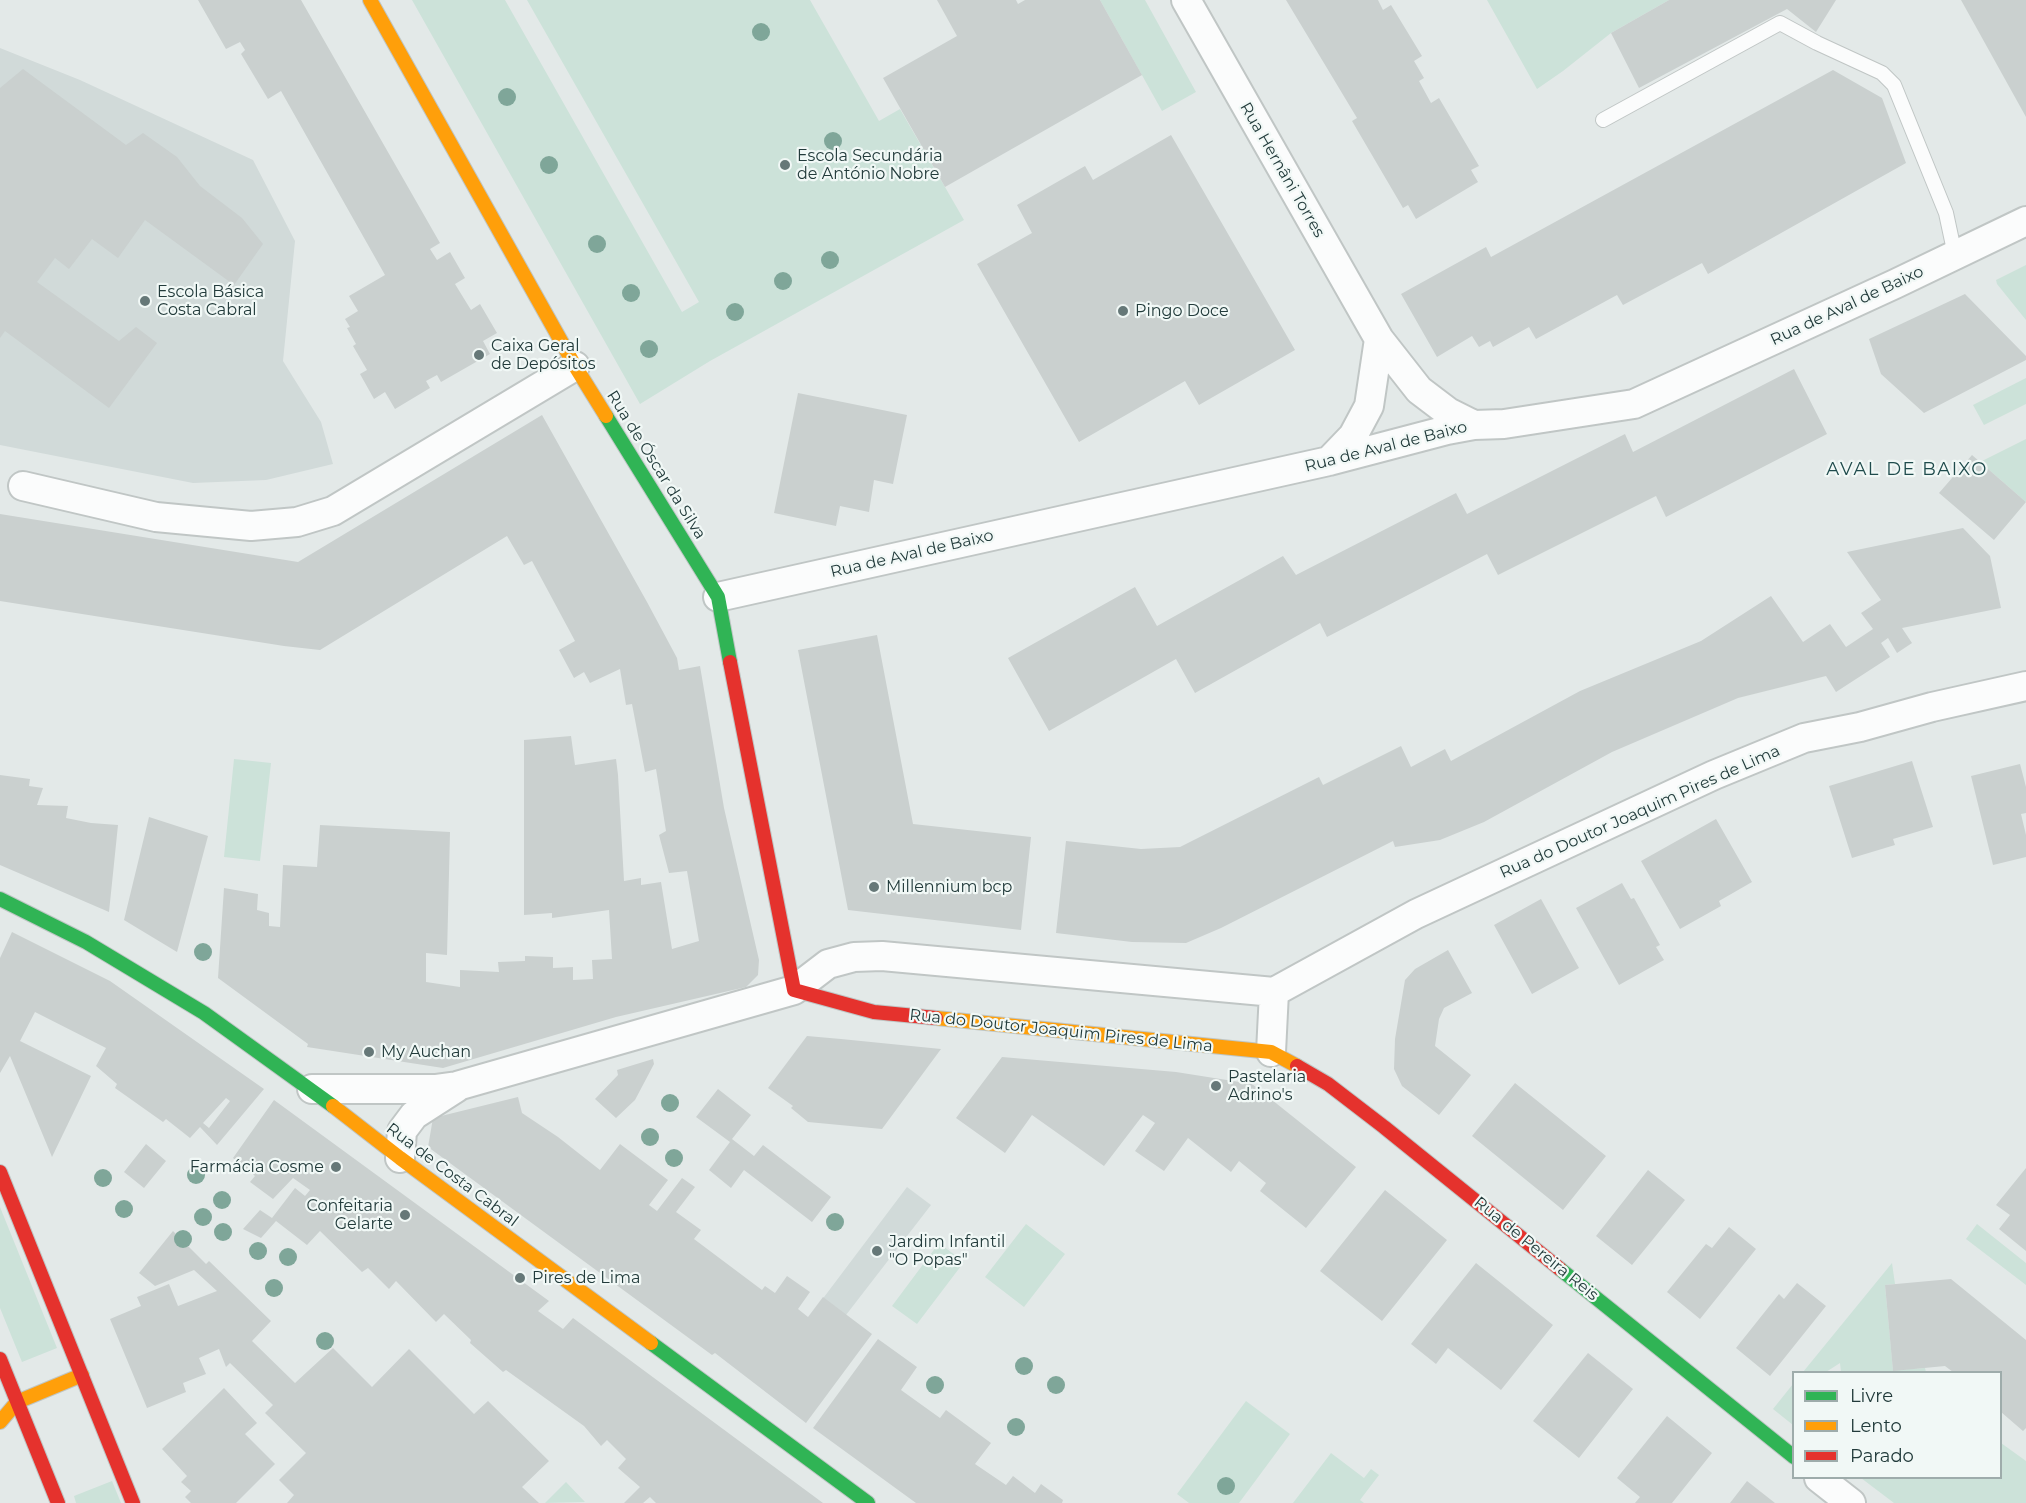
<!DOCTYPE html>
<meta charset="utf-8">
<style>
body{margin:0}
#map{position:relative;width:2026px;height:1503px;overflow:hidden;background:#e3e9e8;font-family:Montserrat,sans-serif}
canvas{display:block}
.legend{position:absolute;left:1792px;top:1371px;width:210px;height:108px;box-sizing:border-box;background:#f1f8f6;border:2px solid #9eacab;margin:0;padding:8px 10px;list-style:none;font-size:18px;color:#223b3b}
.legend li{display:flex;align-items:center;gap:12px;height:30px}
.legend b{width:30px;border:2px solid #9eacab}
</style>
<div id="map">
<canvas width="2026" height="1503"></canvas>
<ul class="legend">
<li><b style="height:8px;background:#30b455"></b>Livre</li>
<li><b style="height:8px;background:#ff9f0a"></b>Lento</li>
<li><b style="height:8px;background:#e5322d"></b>Parado</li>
</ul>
</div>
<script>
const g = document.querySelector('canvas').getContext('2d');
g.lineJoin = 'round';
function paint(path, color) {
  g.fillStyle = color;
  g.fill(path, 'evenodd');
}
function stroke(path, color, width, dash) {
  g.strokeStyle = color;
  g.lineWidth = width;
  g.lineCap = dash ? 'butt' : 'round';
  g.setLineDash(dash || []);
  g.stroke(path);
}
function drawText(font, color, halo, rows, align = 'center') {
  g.font = font + ' Montserrat,sans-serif';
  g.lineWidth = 4.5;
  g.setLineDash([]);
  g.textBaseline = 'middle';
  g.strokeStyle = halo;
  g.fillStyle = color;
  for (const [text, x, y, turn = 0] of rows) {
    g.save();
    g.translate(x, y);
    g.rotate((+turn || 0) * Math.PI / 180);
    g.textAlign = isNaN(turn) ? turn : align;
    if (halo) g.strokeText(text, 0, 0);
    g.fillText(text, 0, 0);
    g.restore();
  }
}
paint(new Path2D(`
 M0,48L80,80L253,160L295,241L283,361L321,422L333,464L266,480L193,483L0,445Z
 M907,1187L931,1205L846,1315L782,1404L760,1387L809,1317Z`), '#d1dad9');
paint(new Path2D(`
 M412,0H505L682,312L699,302L527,0H810L879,121L900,109L964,220L710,361L640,404Z
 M1100,0H1145L1196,92L1162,111Z
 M1487,0H1669L1611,33L1563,71L1537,89Z
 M2026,265V320L1997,284L1996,280Z
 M2026,378V404L1984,425L1973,405Z
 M2026,439V502L1980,462Z
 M234,759L271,763L260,861L224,857Z
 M0,1207L57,1348L22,1362L0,1308Z
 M1026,1224L1065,1254L1024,1307L985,1277Z
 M1977,1224L2026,1263V1285L1966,1239Z
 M939,1243L964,1262L917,1324L892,1306Z
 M1892,1263L1895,1284L1885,1285L1893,1370L1925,1368L1926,1372H1841L1840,1363L1826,1372H1803Z
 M1793,1384V1425L1773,1409Z
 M1246,1401L1290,1434L1239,1503H1189L1177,1494Z
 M2001,1443L2026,1461V1503H1894L1861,1478H2000Z
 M1331,1453L1364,1478L1371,1469L1379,1475L1360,1500L1364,1503H1293Z
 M112,1481L121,1503H76L74,1496Z
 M566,1482L585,1502L545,1503Z`), '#cce2d9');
paint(new Path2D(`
 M198,0H301L440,243L430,249L437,260L450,252L465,278L455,284L471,310L480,304L497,333L483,341L490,354L441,382L437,375L426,381L430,388L395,409L385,392L374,399L360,374L367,370L353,346L356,344L347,328L350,327L345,319L358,311L349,296L385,275L281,91L268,99L241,54L245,50L240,42L226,49Z
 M937,0H1016L1018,4L1025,0H1100L1142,75L945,187L883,78L957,36Z
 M1286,0H1378L1383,10L1391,5L1422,56L1414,61L1424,78L1419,81L1431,103L1439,98L1479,166L1471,170L1478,182L1416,219L1408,205L1403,208L1352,121L1357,118Z
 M1669,0H1836L1816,32L1787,9L1639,88L1611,33Z
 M1961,0H2026V117Z
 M23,69L126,145L143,133L177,157L200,186L242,218L263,244L234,285L145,220L118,258L92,239L69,269L55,258L37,282L119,341L136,327L157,343L109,408L5,331L0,338V88Z
 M1833,70L1882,98L1906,163L1708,274L1702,263L1623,305L1617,295L1536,339L1529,327L1493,347L1490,341L1479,347L1472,336L1437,357L1401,294L1486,247L1491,257Z
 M1171,135L1295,350L1199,405L1185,381L1079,442L977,264L1032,233L1017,205L1085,166L1093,180Z
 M1965,294L2026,356V360L1924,413L1881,374L1869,339Z
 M1794,369L1827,434L1666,517L1656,496L1498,575L1487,554L1327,637L1320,623L1195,693L1176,659L1049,731L1008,658L1135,587L1157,626L1283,556L1296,575L1456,493L1467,514L1625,434L1633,452Z
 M798,393L907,415L893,484L874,480L869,512L840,506L836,526L774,513Z
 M542,415L647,602L677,658L679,670L700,666L724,808L759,960L758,975L746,987L616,1017L443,1068L307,1047L308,1044L218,978L224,888L258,894L257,910L269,913V926L280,927L283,865L317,867L320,825L450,832L447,955L426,953V982L460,987V970L499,972L498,962L525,961V956L553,957V968L573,967V980L593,979L592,960L612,959L609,910L552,918V913L524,915V740L571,736L575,765L616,759L618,775L624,881L641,878V885L661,882L672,949L699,941L687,871L669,873L659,835L666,831L656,769L645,772L632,704L626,705L620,669L590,683L584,672L574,678L559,650L575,641L532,561L524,565L507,536L320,650L284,646L0,601V514L298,562Z
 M1972,455L2026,502L1994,540L1939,493Z
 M1963,528L1990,556L2001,608L1902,628L1912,643L1897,653L1888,638L1881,643L1890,657L1836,692L1826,676L1738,698L1612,752L1484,822L1440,840L1395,847L1393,841L1221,928L1186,943L1132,942L1056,933L1066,841L1141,849L1180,847L1319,777L1323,785L1401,746L1411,767L1445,749L1451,761L1580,691L1701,641L1771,596L1803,642L1830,624L1846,647L1873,629L1861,613L1881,600L1847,552Z
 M877,635L913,824L1031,837L1021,930L848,910L798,650Z
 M1912,761L1933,827L1893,839L1895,845L1852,858L1829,786Z
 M2020,764L2026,787V813L2021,814L2026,835V857L1993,865L1971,776Z
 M0,775L30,779L29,786L43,788L37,805L68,806L66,818L91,823L118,825L109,912L0,865Z
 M149,817L208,836L177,952L124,920Z
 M1716,819L1752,882L1719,901L1721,906L1680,929L1641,861Z
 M1622,883L1631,899L1634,898L1660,945L1656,947L1664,960L1619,985L1576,908Z
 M1541,899L1579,968L1532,994L1494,925Z
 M12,932L110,981L264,1089L217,1145L200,1127L190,1138L166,1119L163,1122L115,1088L117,1084L96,1066L106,1048L35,1012L20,1041L91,1076L52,1157L10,1056L0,1073V958ZM226,1098L230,1101L209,1128L203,1123Z
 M1448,950L1472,993L1444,1008L1439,1019L1435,1046L1471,1075L1439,1115L1402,1086L1394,1069L1395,1039L1405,980L1415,969Z
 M807,1036L841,1039L941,1049L882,1129L808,1122L791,1108L793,1106L768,1088Z
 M1002,1057L1176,1072L1252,1084L1356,1167L1306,1228L1260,1191L1266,1183L1239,1161L1231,1172L1188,1138L1164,1171L1135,1151L1155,1123L1143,1115L1104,1166L1032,1115L1005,1153L956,1118Z
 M653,1059L654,1064L635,1100L616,1118L595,1099L618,1075L617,1070Z
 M1515,1083L1606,1156L1563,1210L1472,1136Z
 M718,1089L751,1115L732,1139L754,1156L763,1145L831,1197L812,1222L744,1170L731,1188L709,1170L730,1142L696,1117Z
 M518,1097L522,1113L558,1137L600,1170L620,1144L668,1180L649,1205L657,1211L682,1178L695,1187L676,1212L701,1230L694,1239L762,1290L765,1286L775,1293L787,1276L810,1292L798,1309L808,1317L823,1297L872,1334L806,1423L715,1353L712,1355L428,1147L433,1118Z
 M274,1100L549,1301L538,1311L563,1329L573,1318L823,1503H656L650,1497L643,1503H624L640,1487L618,1468L626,1459L607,1440L601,1446L584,1426L506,1370L503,1372L470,1343L471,1340L444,1314L436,1322L396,1281L389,1289L368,1268L362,1272L320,1231L307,1245L276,1221L261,1238L243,1229L260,1210L272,1218L295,1188L305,1196L310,1190L293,1178L273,1199L250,1182L255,1176L233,1158Z
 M146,1144L166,1161L144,1188L124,1172Z
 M2026,1168V1251L1999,1229L2010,1215L1996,1205Z
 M1648,1170L1685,1200L1632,1265L1596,1236Z
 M1385,1190L1447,1240L1382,1321L1320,1271Z
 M1729,1227L1756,1249L1700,1319L1667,1292L1706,1244L1712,1248Z
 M173,1231L206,1264L209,1261L271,1321L252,1341L295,1383L333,1348L372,1387L409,1349L474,1414L488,1401L549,1461L522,1487L539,1503H287L294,1495L279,1480L306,1453L265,1413L273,1405L230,1363L226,1367L219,1349L199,1358L206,1374L183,1383L186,1392L147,1408L110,1319L141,1306L137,1297L169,1284L178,1306L217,1291L194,1270L155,1286L139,1273Z
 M1476,1263L1553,1325L1501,1390L1448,1348L1436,1364L1411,1344Z
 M1951,1279L2026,1340V1428L2023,1431L2001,1412V1372H1953L1945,1366L1893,1371L1885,1285Z
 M1797,1283L1826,1306L1770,1376L1736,1348L1779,1294L1784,1299Z
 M878,1339L917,1367L901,1390L940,1418L946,1410L991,1443L975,1464L1006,1485L1013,1476L1035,1493L1041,1484L1063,1500L1062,1503H916L813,1428Z
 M1588,1353L1633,1389L1579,1458L1533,1421Z
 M224,1388L257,1423L245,1434L275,1464L236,1503H191L185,1497L191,1491L181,1482L187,1476L162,1449Z
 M1667,1416L1712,1453L1672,1503H1635L1640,1497L1617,1478Z
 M1747,1481L1775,1503H1730Z`), '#cad0cf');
const lane = new Path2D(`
 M1603,120L1780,23L1817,43L1882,73L1894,85L1946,213L1955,255`);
const street = new Path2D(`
 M1186,0L1379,339L1419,390L1448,412L1474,425
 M1329,461L1353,436L1369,406L1379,339
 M23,486L156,517L251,526L297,522L333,511L575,366
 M718,597L1329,461L1447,430L1474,425L1504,424L1634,404L1895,284L2026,221
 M1271,1052L1274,992
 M312,1089H435L457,1086L794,990L828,964L854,957L882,956L1274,992L1416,914L1714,775L1804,738L1860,727L1932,707L2026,686
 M400,1158L402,1131L414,1115L456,1088
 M1819,1478L1851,1503`);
const fast = new Path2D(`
 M606,416L718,597L730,662
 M0,899L86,942L204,1013L333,1106
 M1560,1269L1794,1457
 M651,1343L868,1503`);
const slow = new Path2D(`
 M370,0L575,366L606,416
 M936,1018L1271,1052L1297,1066
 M333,1106L400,1158L651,1343
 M0,1422L17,1402L82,1375`);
const jam = new Path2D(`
 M730,662L794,990L874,1012L936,1018
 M1297,1066L1328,1084L1384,1127L1560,1269
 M0,1172L133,1503
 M0,1359L58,1503`);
stroke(lane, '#c0c6c5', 16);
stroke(street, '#c0c6c5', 32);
stroke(fast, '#bfc6c5', 16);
stroke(slow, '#bfc6c5', 16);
stroke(jam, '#bfc6c5', 16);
stroke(lane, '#fbfcfc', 14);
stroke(street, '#fbfcfc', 28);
stroke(fast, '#30b455', 14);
stroke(slow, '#ff9f0a', 14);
stroke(jam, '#e5322d', 14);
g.fillStyle = '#7fa699';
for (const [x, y] of [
 [761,32],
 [507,97],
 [833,141],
 [549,165],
 [597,244],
 [830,260],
 [783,281],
 [631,293],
 [735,312],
 [649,349],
 [203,952],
 [670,1103],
 [650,1137],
 [674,1158],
 [196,1175],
 [103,1178],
 [222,1200],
 [124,1209],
 [203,1217],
 [835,1222],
 [223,1232],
 [183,1239],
 [258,1251],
 [288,1257],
 [274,1288],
 [325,1341],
 [1024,1366],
 [935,1385],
 [1056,1385],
 [1016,1427],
 [1226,1486]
]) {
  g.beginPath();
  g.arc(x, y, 9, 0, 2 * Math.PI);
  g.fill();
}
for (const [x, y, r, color] of [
 [785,165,6,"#667878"],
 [145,301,6,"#667878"],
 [1123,311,6,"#667878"],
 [479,355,6,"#667878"],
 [874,887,6,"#667878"],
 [369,1052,6,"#667878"],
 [1216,1086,6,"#667878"],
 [336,1167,6,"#667878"],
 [405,1215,6,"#667878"],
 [877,1251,6,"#667878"],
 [520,1278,6,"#667878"]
]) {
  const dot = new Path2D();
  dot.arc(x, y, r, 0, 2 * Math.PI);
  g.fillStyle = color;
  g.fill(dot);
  stroke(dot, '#f1f8f6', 2);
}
drawText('16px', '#223b3b', '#f1f8f6', [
 ["Escola Secundária",797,156],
 ["de António Nobre",797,174],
 ["Escola Básica",157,292],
 ["Costa Cabral",157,310],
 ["Pingo Doce",1135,311],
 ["Caixa Geral",491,346],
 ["de Depósitos",491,364],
 ["Millennium bcp",886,887],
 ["My Auchan",381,1052],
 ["Pastelaria",1228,1077],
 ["Adrino's",1228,1095],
 ["Farmácia Cosme",324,1167,"right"],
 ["Confeitaria",393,1206,"right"],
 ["Gelarte",393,1224,"right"],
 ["Jardim Infantil",889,1242],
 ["\"O Popas\"",889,1260],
 ["Pires de Lima",532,1278]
], 'left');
drawText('16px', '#223b3b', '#f1f8f6', [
 ["Rua Hernâni Torres",1282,170,60],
 ["Rua de Aval de Baixo",1847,306,-25],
 ["Rua de Aval de Baixo",1386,447,-14],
 ["Rua de Óscar da Silva",656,465,58],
 ["Rua de Aval de Baixo",912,554,-13],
 ["Rua do Doutor Joaquim Pires de Lima",1640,812,-24],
 ["Rua do Doutor Joaquim Pires de Lima",1061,1031,6],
 ["Rua de Costa Cabral",452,1175,37],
 ["Rua de Pereira Reis",1536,1249,39]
]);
g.letterSpacing = '1.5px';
drawText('18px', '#1f4b4c', '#f1f8f6', [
 ["AVAL DE BAIXO",1907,470]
]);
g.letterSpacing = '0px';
</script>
